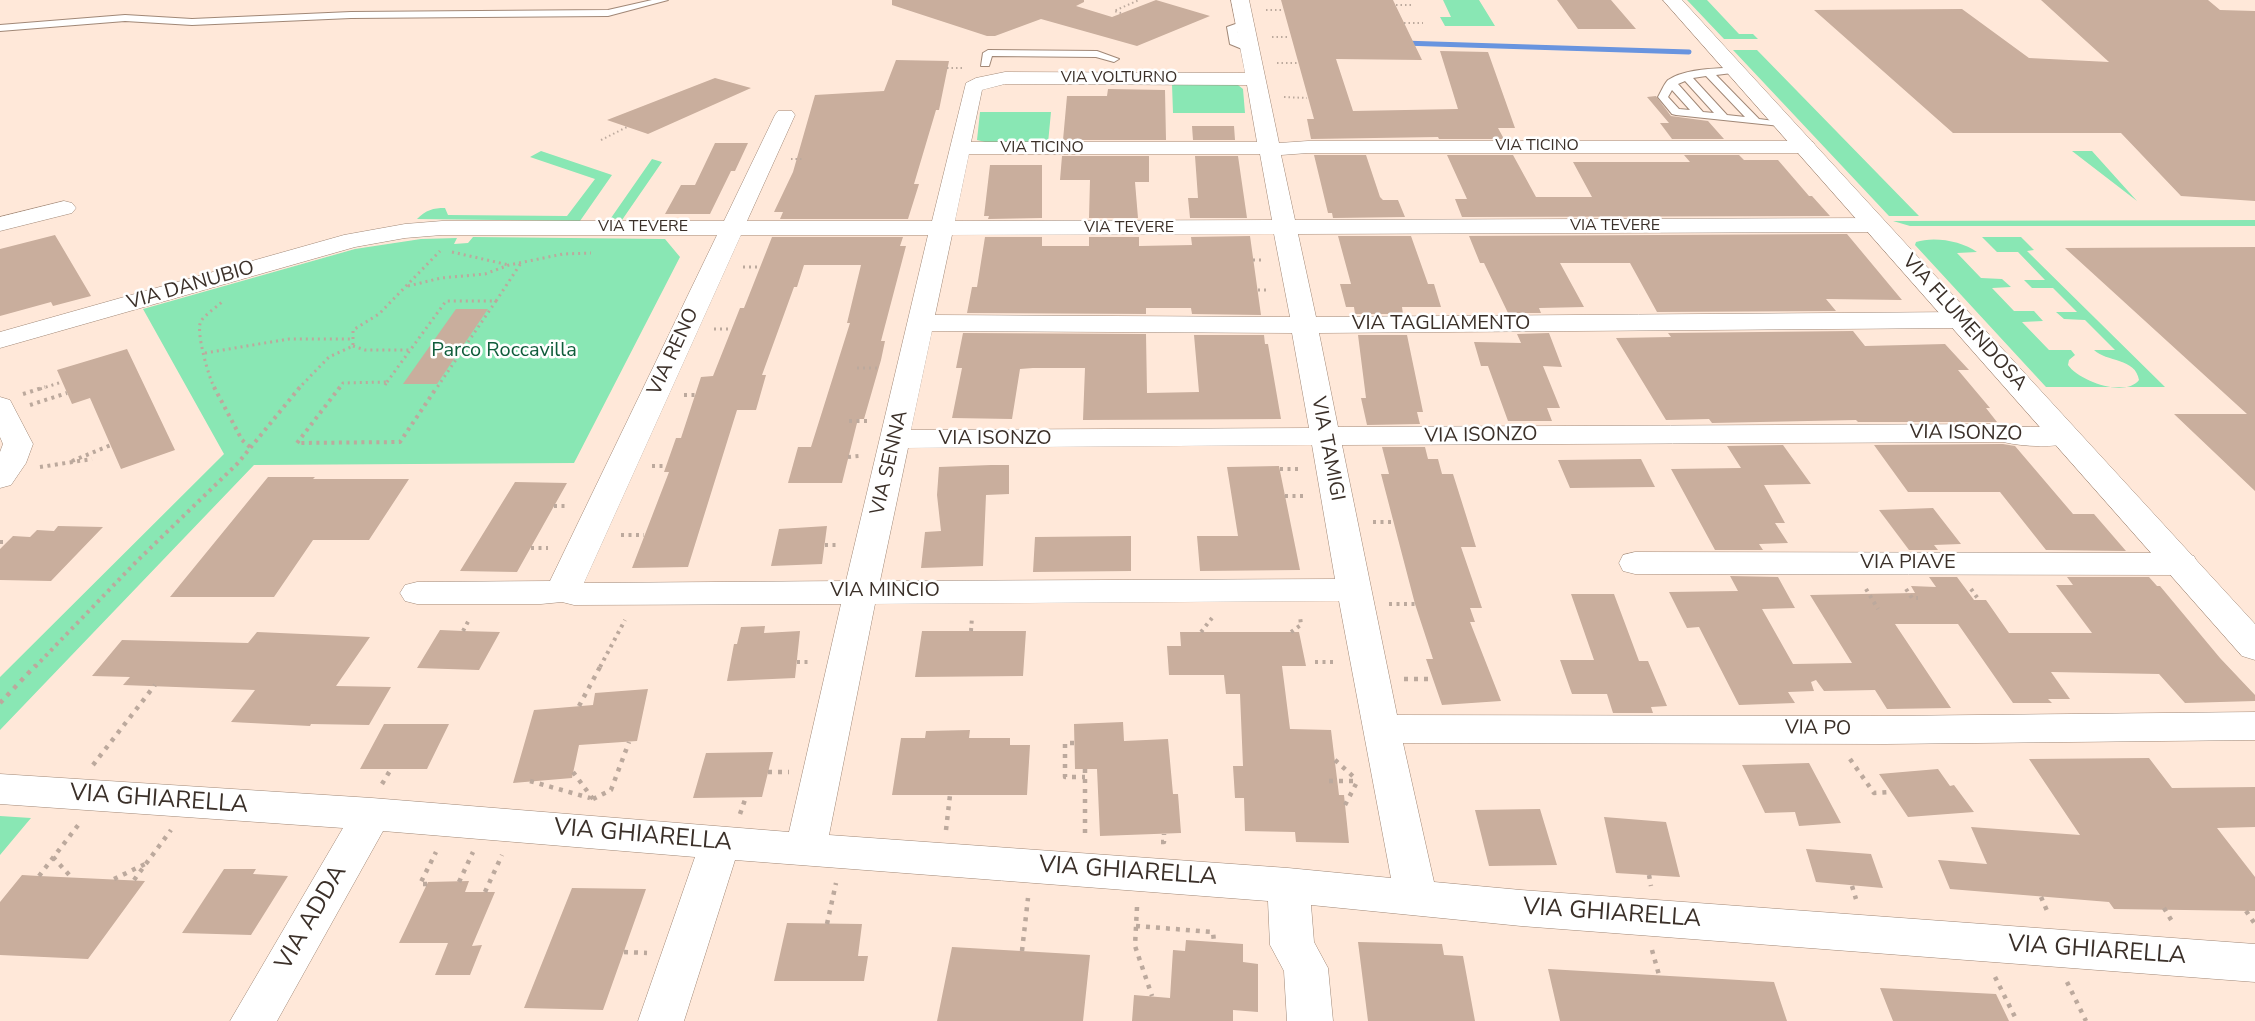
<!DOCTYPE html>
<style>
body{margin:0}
canvas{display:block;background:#ffe8d9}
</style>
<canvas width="2255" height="1021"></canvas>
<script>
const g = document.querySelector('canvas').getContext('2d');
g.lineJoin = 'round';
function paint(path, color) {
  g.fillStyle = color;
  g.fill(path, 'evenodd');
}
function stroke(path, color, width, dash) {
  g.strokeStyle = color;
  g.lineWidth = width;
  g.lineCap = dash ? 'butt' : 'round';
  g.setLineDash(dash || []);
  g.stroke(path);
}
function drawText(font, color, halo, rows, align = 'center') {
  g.font = font + ' "Nunito Sans",sans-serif';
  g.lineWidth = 5;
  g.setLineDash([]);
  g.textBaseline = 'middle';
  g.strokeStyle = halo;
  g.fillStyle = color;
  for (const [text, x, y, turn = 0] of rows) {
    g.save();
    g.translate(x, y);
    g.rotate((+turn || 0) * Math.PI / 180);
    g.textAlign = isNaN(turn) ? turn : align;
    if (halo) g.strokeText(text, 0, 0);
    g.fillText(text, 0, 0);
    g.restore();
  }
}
paint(new Path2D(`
 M1443,0H1479L1495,26H1445L1440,17H1451Z
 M1687,0H1707L1739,34H1753L1758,39H1724Z
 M1733,50H1757L1919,216H1889Z
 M1172,84L1238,85L1243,89L1245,113H1173Z
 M980,112H1051L1048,143L985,142L977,140Z
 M541,151L612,175L580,221L417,219C426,210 433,208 445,208L448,215L567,216L595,179L530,157Z
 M2072,151H2092L2137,201Z
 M652,159L662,162L622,220L611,218Z
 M2255,220V226H1910L1893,221Z
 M473,237L665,239L680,257L574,463L254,465L0,730V677L224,454L143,309L355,249L421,239L457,238L454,244L468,243Z
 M1982,237H2021L2034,250L2027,251L2165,387H2046L1915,245L1916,242C1934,236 1962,241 1977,252L1957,253L1981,278L2002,279L2011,287L1992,288L2014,311H2034L2043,321L2022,322L2049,350H2071L2075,355L2069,360L2068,365C2079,381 2125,398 2139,380C2136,358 2106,362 2094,350H2115L2085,320L2064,319L2056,312H2077L2053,288H2032L2024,280H2045L2018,252H1997Z
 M0,816L31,818L0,855Z`), '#89e7b4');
stroke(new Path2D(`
 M1402,43L1689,52`), '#6994df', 5);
paint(new Path2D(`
 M892,0H1084V2L1076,6L1112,17L1156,0L1210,16L1137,46L1041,19L995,36H987L892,5Z
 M1281,0H1393L1422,60L1336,59L1353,111L1458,109L1440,51L1488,52L1515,128H1498L1504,139H1439L1438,137L1311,139L1307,119H1314Z
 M1557,0H1611L1636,29H1578Z
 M2041,0H2208L2220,10L2255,11V201L2181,196L2121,133H1953L1814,10L1962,9L2029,58L2109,62Z
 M896,60L949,61L939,110H936L914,184H919L908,219H780L783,212H774L793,172L815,95L884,91Z
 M715,78L751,88L648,134L607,120Z
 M1108,89L1165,90L1166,140H1063L1067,96H1107Z
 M1656,96L1671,116L1708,121L1724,139H1672L1660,123H1669L1647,97Z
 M1192,126H1234L1235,140H1193Z
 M715,143H748L735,171H731L710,214H665L681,185H695Z
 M1314,155H1366L1380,197L1383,200H1398L1405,217L1333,218L1332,213H1328Z
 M1447,155H1513L1536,197H1592L1573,162H1690L1684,155H1739L1744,160H1778L1809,196H1812L1830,216L1462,217L1455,199H1467Z
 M1062,156H1149V182H1135L1138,218H1089L1090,180H1060Z
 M1195,156H1238L1247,218H1190L1188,198H1198Z
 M990,165H1042V218L988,219L989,216H984Z
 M1847,234L1902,300L1826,299L1836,311L1657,312L1630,263H1560L1584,307L1539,308L1541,313H1508L1484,263H1480L1469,236Z
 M55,235L91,296L53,306L51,302L0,316V249Z
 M1250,236L1261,315L1192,314L1191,308H1146V314L967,313L972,287H977L985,237H1042V246H1089V237H1139V246L1192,245L1191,237Z
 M1338,236H1411L1428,284H1434L1441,307H1402L1403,314H1355L1354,307H1346L1340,284H1351Z
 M772,237H903L900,246H906L881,341H885L881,360L864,419H858L842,483H788L798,447H811L850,323H847L861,265H804L797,287H794L762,375H766L756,410H737L688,567L632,568L669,472H664L676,438H681L701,377L713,376L740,308H744Z
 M2255,247V491L2174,414H2247L2065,248Z
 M456,309H488L437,384H403Z
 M1853,331L1865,346L1945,344L1969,370H1958L1990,408H1986L1997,422H1858L1856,420L1712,423L1709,419L1666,420L1616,338L1671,337L1668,333Z
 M963,333L1146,334L1147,393L1199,392L1194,335H1264L1265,344H1268L1281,419L1083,420L1085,368H1033L1020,369L1012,419L952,418L962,368H956Z
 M1549,333L1562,367L1543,366L1560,408H1547L1552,421H1508L1488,366H1481L1474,342L1521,343L1517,334Z
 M1358,335H1407L1423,412H1417L1420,424L1367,425L1361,398H1366Z
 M127,349L175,450L121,469L90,398L72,404L57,370Z
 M2003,444L2015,446L2073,514H2094L2126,551L2046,550L2000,492H1908L1874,445Z
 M1783,445L1811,484L1764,485L1785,523H1775L1788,543L1759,544L1763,550H1715L1671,469L1741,468L1727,446Z
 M1382,447H1425L1428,459H1438L1442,474H1453L1476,547H1461L1482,608H1470L1475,622H1470L1501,701L1442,705L1426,659H1433L1415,604L1381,474H1389Z
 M1641,459L1655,487L1570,488L1558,460Z
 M991,465H1009V494L986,495L983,566L921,568L925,532L941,531L937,495L939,467Z
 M1279,466L1300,570L1200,571L1197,536H1238L1227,467Z
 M268,477H315L313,479H409L369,540H313L274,597H170Z
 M515,482L567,483L517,572L460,571Z
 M1933,508L1961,544L1934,545L1938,550H1909L1879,510Z
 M58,526L103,527L51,581L0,580V549L13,536L30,537L37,530L54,531Z
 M827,526L822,564L771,566L779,529Z
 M1131,536V571L1033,572L1035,537Z
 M1730,576L1778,577L1795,608L1762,609L1793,664L1852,663L1810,595L1915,593L1911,586L1936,587L1929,577H1957L1974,600H1986L2009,633H2092L2056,585H2073L2067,577H2149L2157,586H2160L2220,658L2255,695V701L2185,703L2159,674L2051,672L2070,699H2048L2052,703H2013L1958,624H1895L1951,708L1887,709L1875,690L1824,691L1816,680L1811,682L1814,691L1788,692L1795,703L1739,705L1699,627L1687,628L1669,592L1738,591Z
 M1571,594H1614L1639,661H1648L1667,706L1651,707L1653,713H1613L1607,694H1572L1560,660H1594Z
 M765,626L764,633L800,631L795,678L727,681L734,644H737L741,627Z
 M440,630L463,631L500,632L479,670L417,668Z
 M922,631H1026L1023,676L915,677Z
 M257,632L370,637L336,686L391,687L369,725L311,724L310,726L231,722L255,690L123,685L130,677L92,676L122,640L248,643Z
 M1180,632H1299L1306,666H1282L1290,729L1331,730L1339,795H1344L1349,843L1296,842L1295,832L1245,831L1244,798H1235L1233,766H1243L1240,694H1226L1224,675H1169L1167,646H1181Z
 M648,689L637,741L579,745L572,778L513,783L534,710L593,705L595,693Z
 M1123,722L1124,741L1168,739L1173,794H1178L1181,833L1100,836L1097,769H1075L1074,724Z
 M384,724H449L427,769H360Z
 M970,730L969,738H1010V745H1030L1027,795H892L901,738H925L926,731Z
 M773,752L762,797L693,798L706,753Z
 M2149,758L2172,788L2255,787V827L2217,828L2255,877V911L2114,909L2109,902L1950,889L1938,860L1987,864L1971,827L2080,835L2029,759Z
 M1809,763L1841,823L1799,826L1795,812L1765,813L1742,765Z
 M1938,769L1950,786L1954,785L1974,812L1908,817L1879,774Z
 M1540,809L1557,865L1489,866L1475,810Z
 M1604,817L1666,822L1680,877L1616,873Z
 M1806,849L1871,854L1883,888L1816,882Z
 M224,869H256L253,874L288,876L251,935L182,933Z
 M22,875L39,876L145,881L88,959L0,955V902Z
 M469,881L465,892H495L472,946L482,945L470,975H435L448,943H399L428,882Z
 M572,888L646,889L603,1010L524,1008Z
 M787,923L862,924L858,956H868L864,981H774Z
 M1186,940L1243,944V962L1258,964V1012L1233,1010V1021H1132L1134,995L1170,998L1173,950L1185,951Z
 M1358,942L1442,944L1444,955L1463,956L1475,1021H1368Z
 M952,947L1090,955L1083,1021H937Z
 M1548,969L1774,982L1787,1021H1560Z
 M1880,988L1996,994L2009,1021H1893Z`), '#c9ae9d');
const service = new Path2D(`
 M652,0H668L608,16L351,18L192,25L125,21L0,31V25L125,15L192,19L351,12L608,10Z
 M1244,21L1249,24L1247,26L1237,29L1240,42L1253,47V51H1247L1230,44L1227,27Z
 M988,50L1097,51L1119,59L1114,62L1096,57L992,56L989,66H981L983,53Z
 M1736,67L1740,68V72L1716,75L1759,119L1790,123V127L1676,115L1672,114L1658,97C1661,92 1664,84 1668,80C1687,68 1715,69 1736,67ZM1706,76L1745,117L1727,115L1693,78ZM1685,81L1714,113L1703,112L1678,84ZM1672,90L1690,110L1679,109L1668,97Z`);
const minor = new Path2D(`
 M1231,0H1249L1279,143L1308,141H1805L1813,142L1816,147L1813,152L1805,153H1308L1281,155L1295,220L1875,218L1883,220L1887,225L1883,230L1875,232L1298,234L1316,317L1961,312L1970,314L1974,320L1970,326L1961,328L1319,333L1338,427L2003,424C2027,430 2052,424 2075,430L2080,436L2075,442C2053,448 2025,447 2003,442L1342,445L1397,715L1885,716L2255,712V740L1885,744L1403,743L1434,882L1521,890L2255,944V982L1521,926L1311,905L1314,942L1328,968L1333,1021H1287L1284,971L1270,945L1268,901L735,860L684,1021H638L695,857L383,831L277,1021H230L343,828L0,804V774L372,798L789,832L841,604L574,605L562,602L541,604H417L405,601L400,593L405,585L417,582L550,581L717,235H442L405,238L355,247L0,348V332L344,235L405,224L442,221H724L775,115L778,111H792L795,115L747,221H932L966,83L976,78L1005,72L1245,73ZM1005,84L1247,85L1257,142H971L982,90ZM969,154H1260L1272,220L955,221ZM1274,234L1290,317L935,315L952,235ZM741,235H928L846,581L584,583ZM932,331L1292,333L1309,428L911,430ZM1312,445L1335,579L880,581L908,448ZM1339,601L1391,878L1288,868L829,835L875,604Z
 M64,201L72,203L76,208L72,213L0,231V217Z
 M0,397L10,400L33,444L26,463L11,485L0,488V452L3,444L0,437Z
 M1635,552L2182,553L2194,556L2198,564L2194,572L2182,575L1635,574L1623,571L1619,563L1623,555Z`);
const tertiary = new Path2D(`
 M1663,0H1682L2255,624V660L2242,656Z`);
stroke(service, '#a18877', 2);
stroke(minor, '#a18877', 1);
stroke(tertiary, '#a18877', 1);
stroke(new Path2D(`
 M1396,5H1414
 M1266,10H1284
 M1121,13L1114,11L1139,0
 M1404,23H1423
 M1272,37H1289
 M1277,63H1297
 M947,68H962
 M1284,97L1307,98
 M601,140L627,127
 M791,159H802`), '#bca99d', 2, [1.5, 3]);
stroke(new Path2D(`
 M452,252L509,265
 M1253,260H1265
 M743,267H760
 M408,286L441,278L485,274L509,265L563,254L591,253
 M1258,290H1269
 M496,301L521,263
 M714,329H732
 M353,346L365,350H411
 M205,353L289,339H352
 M857,368H880
 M387,382L446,301H496L436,389
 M385,385L387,382
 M40,389L62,382
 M215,389C209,379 195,330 201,321C206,314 215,308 222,302
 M298,389L329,357L353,346V330L379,314L440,251
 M339,389L343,383L387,382`), '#bca99d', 3, [2, 4]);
stroke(new Path2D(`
 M214,387L242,440L251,448
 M340,387L297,443L400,442L437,387
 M23,394L45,387
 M684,395H695
 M30,405L67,393
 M849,421H869
 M848,457L859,456
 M72,461L111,445
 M652,466H666
 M40,467L92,459
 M1280,469H1300
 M1285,496H1305
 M554,506H569
 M1373,522H1393
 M621,535H644
 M0,542H7
 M825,545H839
 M531,548H548
 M1866,589L1878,609
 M1906,589L1912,598H1918
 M1971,589L1979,600
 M1389,604H1415
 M463,631L470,618
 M971,631L972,617
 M1201,632L1212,618
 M1291,632L1301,625L1300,616
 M797,662H811
 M1315,662H1335
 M35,667L135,563L238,463L300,387
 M600,667L625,620`), '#bca99d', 4, [3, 4.5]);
stroke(new Path2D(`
 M1404,679H1433
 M0,703L36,665
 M579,706L601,665
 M1074,743H1065V777H1085
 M1850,759L1874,793L1891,792
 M1335,760L1357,780
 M93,765L155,685
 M1085,769V837
 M573,772L593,799
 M768,772H789
 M530,781L590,798
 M1329,781H1357
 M382,784L391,769
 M593,799L611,790L629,742
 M1345,805L1356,784
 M740,814L746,797
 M946,830L950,795
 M1161,842H1164V834
 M53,857L71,877
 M1649,875L1651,886
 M39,876L79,824
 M114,879L145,864
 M134,880L171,830
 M459,882L473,852
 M427,884H420L436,852
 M1852,886L1856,899
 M485,892L502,855
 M2041,897L2048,913
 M1137,907L1135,946L1152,996
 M2164,908L2173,923
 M2246,911L2255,924
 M827,924L836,883
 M1136,926L1213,932L1214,942
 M1652,950L1659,975
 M1022,951L1028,898
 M624,952L647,953
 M1995,977L2017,1021
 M2067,982L2086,1021`), '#bca99d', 4.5, [4, 6]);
paint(service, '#fff');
paint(minor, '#fff');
paint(tertiary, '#fff');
drawText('16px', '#3b3029', '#fff', [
 ["VIA VOLTURNO",1119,78],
 ["VIA TICINO",1537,146],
 ["VIA TICINO",1042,148],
 ["VIA TEVERE",1615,226],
 ["VIA TEVERE",643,227],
 ["VIA TEVERE",1129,228]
]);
drawText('20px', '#3b3029', '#fff', [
 ["VIA DANUBIO",191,286,-16],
 ["VIA FLUMENDOSA",1964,323,48],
 ["VIA TAGLIAMENTO",1441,324],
 ["VIA RENO",674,352,-65],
 ["VIA ISONZO",1966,434,1],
 ["VIA ISONZO",1481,436,-1],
 ["VIA ISONZO",995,439],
 ["VIA TAMIGI",1327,449,79],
 ["VIA SENNA",890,463,-77],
 ["VIA PIAVE",1908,563],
 ["VIA MINCIO",885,591],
 ["VIA PO",1818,729,1]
]);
drawText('20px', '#0f5d3b', '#fff', [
 ["Parco Roccavilla",504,351]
]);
drawText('24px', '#3b3029', '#fff', [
 ["VIA GHIARELLA",159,800,4],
 ["VIA GHIARELLA",643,836,5],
 ["VIA GHIARELLA",1128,872,4],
 ["VIA GHIARELLA",1612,914,4],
 ["VIA ADDA",312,918,-60],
 ["VIA GHIARELLA",2097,951,4]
]);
</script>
